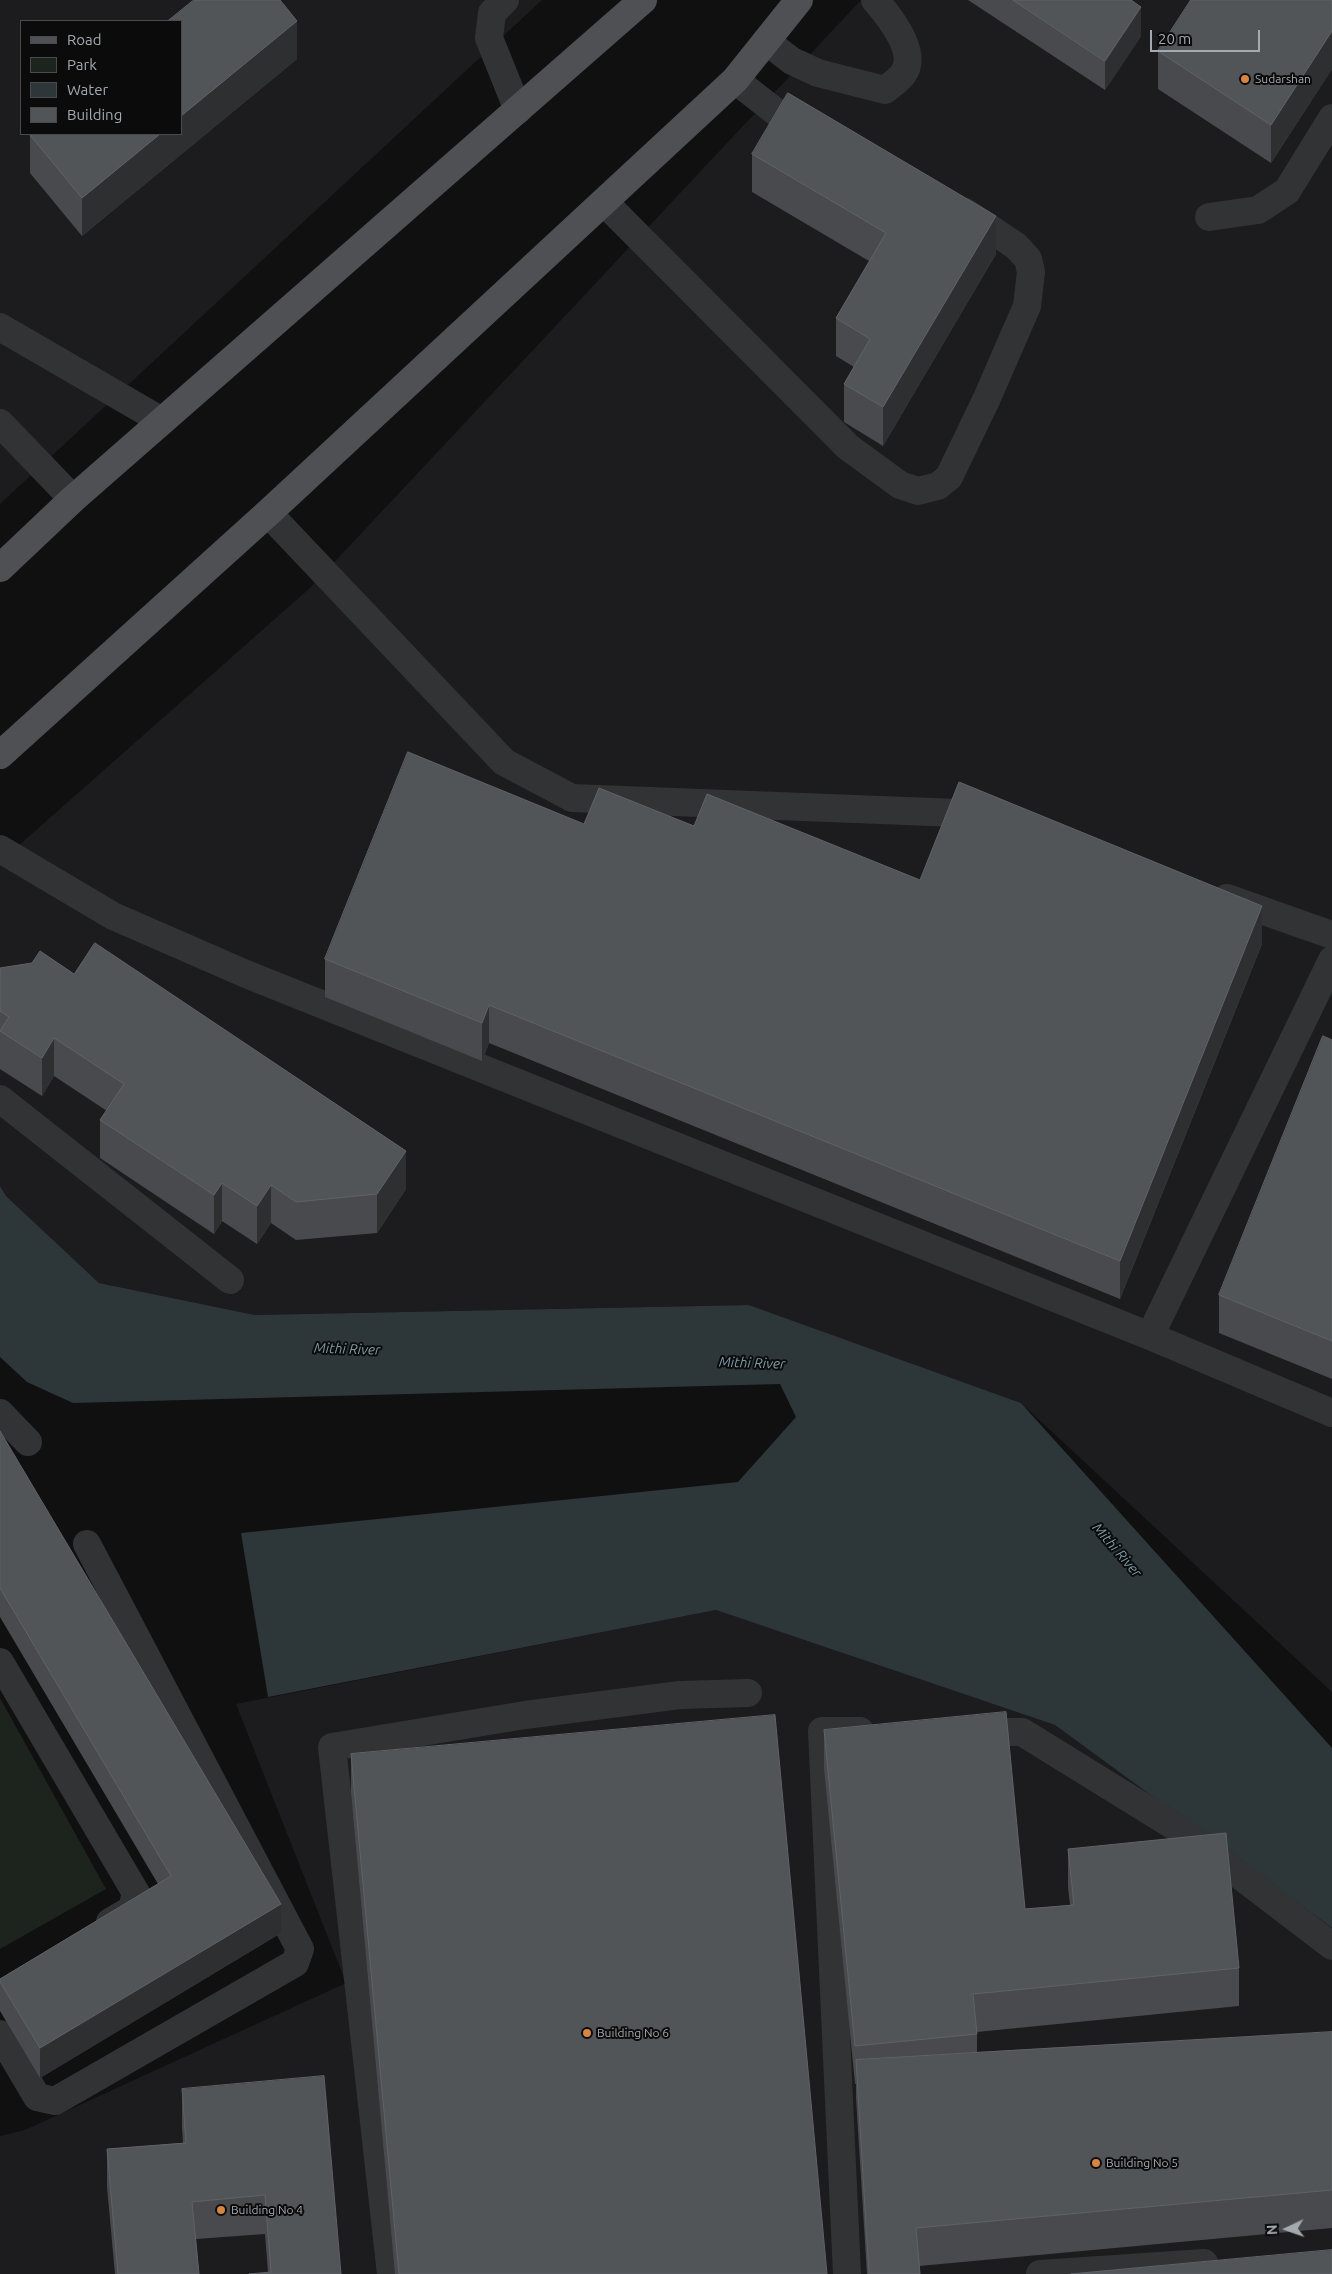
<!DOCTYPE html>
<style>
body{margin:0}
#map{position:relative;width:1332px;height:2274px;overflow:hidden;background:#101011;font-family:Ubuntu,sans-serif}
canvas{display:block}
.legend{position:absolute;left:20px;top:20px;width:162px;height:115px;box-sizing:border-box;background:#0b0b0c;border:1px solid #484b4e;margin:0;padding:6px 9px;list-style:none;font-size:15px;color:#a3aab0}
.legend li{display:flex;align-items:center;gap:10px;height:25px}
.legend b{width:25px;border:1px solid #484b4e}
.north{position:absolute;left:1262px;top:2204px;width:50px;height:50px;-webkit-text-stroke:4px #0b0b0c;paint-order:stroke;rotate:267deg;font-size:14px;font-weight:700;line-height:20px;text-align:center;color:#a3aab0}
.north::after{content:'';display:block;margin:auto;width:18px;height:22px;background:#a3aab0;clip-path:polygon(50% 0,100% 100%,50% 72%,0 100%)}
.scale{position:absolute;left:1150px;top:30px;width:110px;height:22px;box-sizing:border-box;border:2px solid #a3aab0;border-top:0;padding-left:6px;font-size:15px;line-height:18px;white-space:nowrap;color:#a3aab0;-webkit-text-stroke:4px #0b0b0c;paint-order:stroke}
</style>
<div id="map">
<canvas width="1332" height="2274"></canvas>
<ul class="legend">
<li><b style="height:6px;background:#4e5054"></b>Road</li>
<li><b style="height:14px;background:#1d231d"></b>Park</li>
<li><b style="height:14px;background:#2d3639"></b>Water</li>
<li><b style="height:14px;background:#525558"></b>Building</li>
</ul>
<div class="north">N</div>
<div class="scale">20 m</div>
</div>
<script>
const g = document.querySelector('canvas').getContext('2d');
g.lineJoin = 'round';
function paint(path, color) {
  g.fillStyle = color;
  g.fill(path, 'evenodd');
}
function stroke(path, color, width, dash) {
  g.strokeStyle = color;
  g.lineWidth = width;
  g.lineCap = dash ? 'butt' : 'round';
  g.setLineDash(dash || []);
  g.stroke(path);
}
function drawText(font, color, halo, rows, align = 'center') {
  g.font = font + ' Ubuntu,sans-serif';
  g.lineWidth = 4;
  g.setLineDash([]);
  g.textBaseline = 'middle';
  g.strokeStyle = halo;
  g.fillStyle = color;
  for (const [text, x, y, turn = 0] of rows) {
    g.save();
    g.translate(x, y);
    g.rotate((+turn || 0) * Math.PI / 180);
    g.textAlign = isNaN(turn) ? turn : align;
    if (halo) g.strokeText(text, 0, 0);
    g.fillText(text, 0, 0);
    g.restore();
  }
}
paint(new Path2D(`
 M0,0H542L0,504ZM21,21H181V134H21Z
 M861,0H1332V1692L1021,1403L749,1305L255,1315L99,1283L6,1196L0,1186V862L311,587Z
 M716,1610L1055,1725L1332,1928V2274H0V2136L25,2130L346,1983L236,1704Z`), '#1c1c1e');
paint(new Path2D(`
 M0,1698L106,1889L0,1949Z`), '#1d231d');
paint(new Path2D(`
 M0,1186L6,1196L99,1283L255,1315L749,1305L1021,1403L1332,1748V1928L1055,1725L716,1610L268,1697L241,1533L738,1482L796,1417L780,1384L73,1403L27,1382L0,1357Z`), '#2d3639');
stroke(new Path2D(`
 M505,0L492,13L489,38L518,110
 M766,41L792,61L818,73L885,90C891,85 899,80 903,74C919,53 889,16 875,0
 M735,80L776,112L811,129
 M604,202L848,447L900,485L918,491L938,486L949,477L987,398L1027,306L1031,272L1028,259L1016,246L965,212
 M1209,217L1258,210L1287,191L1332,118
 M0,327L162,421
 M0,423L73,499
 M268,513L504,762L572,798L983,814
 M0,849L113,916L246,974L1150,1336L1332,1413
 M1227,898L1332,935
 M0,1099L230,1280
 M1150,1336L1332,960
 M0,1413L28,1442
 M0,1662L136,1893L132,1909L110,1922
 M971,1732H1022L1179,1829L1332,1946
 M0,2034L37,2097L55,2101L295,1963L300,1949L87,1544
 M391,2274L332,1747L525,1715L680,1695L748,1693
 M847,2274L822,1731H860
 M1040,2274L1204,2263`), '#313335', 28);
stroke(new Path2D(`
 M0,568L73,499L643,0
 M0,755L268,513L735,80L799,0`), '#4e5054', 28);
paint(new Path2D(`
 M968,0H1131L1141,36L1105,90Z
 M1332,0V69L1271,163L1158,89V51Z
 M297,59L82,236L30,173V135Z
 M752,154L996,254L883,446L844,422V384L854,367L836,356V318L869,261L752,192Z
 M584,824L694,826L920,880L1262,944L1120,1299L489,1043L482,1061L325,997V959Z
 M0,968L74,974L406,1189L377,1233L296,1240L271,1223L257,1244L222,1221L214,1234L100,1158V1120L107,1111L54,1076L42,1096L0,1069Z
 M1332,1040V1379L1219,1333V1295Z
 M0,1431L281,1933L40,2078L0,2011V1979L158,1884L0,1617Z
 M824,1730L1025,1909L1070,1905L1068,1887V1849L1239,1968V2006L977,2032V2052L1332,2032V2228L919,2266L920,2274H867L856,2098V2084H855L824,1768Z
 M351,1754L827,2274H395L351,1792Z
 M182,2089L341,2274L268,2272L265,2234L196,2239L199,2274H115L107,2187V2149L183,2143L182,2127Z`), '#494a4d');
paint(new Path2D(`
 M1141,7V36L1105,90V61Z
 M297,21V59L82,236V198L160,134H181V116Z
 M1332,31V69L1271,163V125Z
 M996,216V254L883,446V407Z
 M1262,906V944L1120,1299V1261Z
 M489,1005V1043L482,1061V1023Z
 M54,1038V1076L42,1096V1058Z
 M406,1151V1189L377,1233V1194Z
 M222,1183V1221L214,1234V1195Z
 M271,1185V1223L257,1244V1206Z
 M281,1904V1933L40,2078V2048Z`), '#2e2f31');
const building = new Path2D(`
 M194,0H280L297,21L181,116V21H168Z
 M1013,0H1131L1141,7L1105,61Z
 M1191,0H1332V31L1271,125L1158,51Z
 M788,93L996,216L883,407L844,384L870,339L836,318L886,233L752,154Z
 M32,134H160L82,198L30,135Z
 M408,752L584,824L599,788L694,826L707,794L920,880L959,782L1262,906L1120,1261L489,1005L482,1023L325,959Z
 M95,943L406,1151L377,1194L296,1202L271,1185L257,1206L222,1183L214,1195L100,1120L124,1084L54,1038L42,1058L0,1031L9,1017L0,1011V968L32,963L40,951L74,974Z
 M1323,1036L1332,1040V1341L1219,1295Z
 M0,1431L281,1904L40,2048L0,1982V1979L171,1876L0,1588Z
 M1006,1712L1025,1909L1074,1905L1068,1849L1226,1833L1239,1968L973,1994L977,2034L855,2046L824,1730Z
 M775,1715L827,2274H399L351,1754Z
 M1332,2032V2190L916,2228L920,2274H869L856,2060Z
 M324,2076L341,2274H249L271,2272L265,2195L192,2202L199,2274H118L107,2149L186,2143L182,2089Z
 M1332,2250V2274H1071Z`);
paint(building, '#525558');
stroke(building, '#5f6266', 1);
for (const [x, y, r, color] of [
 [1245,79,5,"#d88541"],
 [587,2033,5,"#d88541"],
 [1096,2163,5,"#d88541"],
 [221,2210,5,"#d88541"]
]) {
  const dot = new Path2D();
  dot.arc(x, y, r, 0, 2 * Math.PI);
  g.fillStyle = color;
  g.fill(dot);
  stroke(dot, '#0b0b0c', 2);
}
drawText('12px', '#a3aab0', '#0b0b0c', [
 ["Sudarshan",1255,79],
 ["Building No 6",597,2033],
 ["Building No 5",1106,2163],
 ["Building No 4",231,2210]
], 'left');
drawText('italic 14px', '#7d9ca7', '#0b0b0c', [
 ["Mithi River",347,1349,2],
 ["Mithi River",752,1363,2],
 ["Mithi River",1117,1550,49]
]);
</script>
